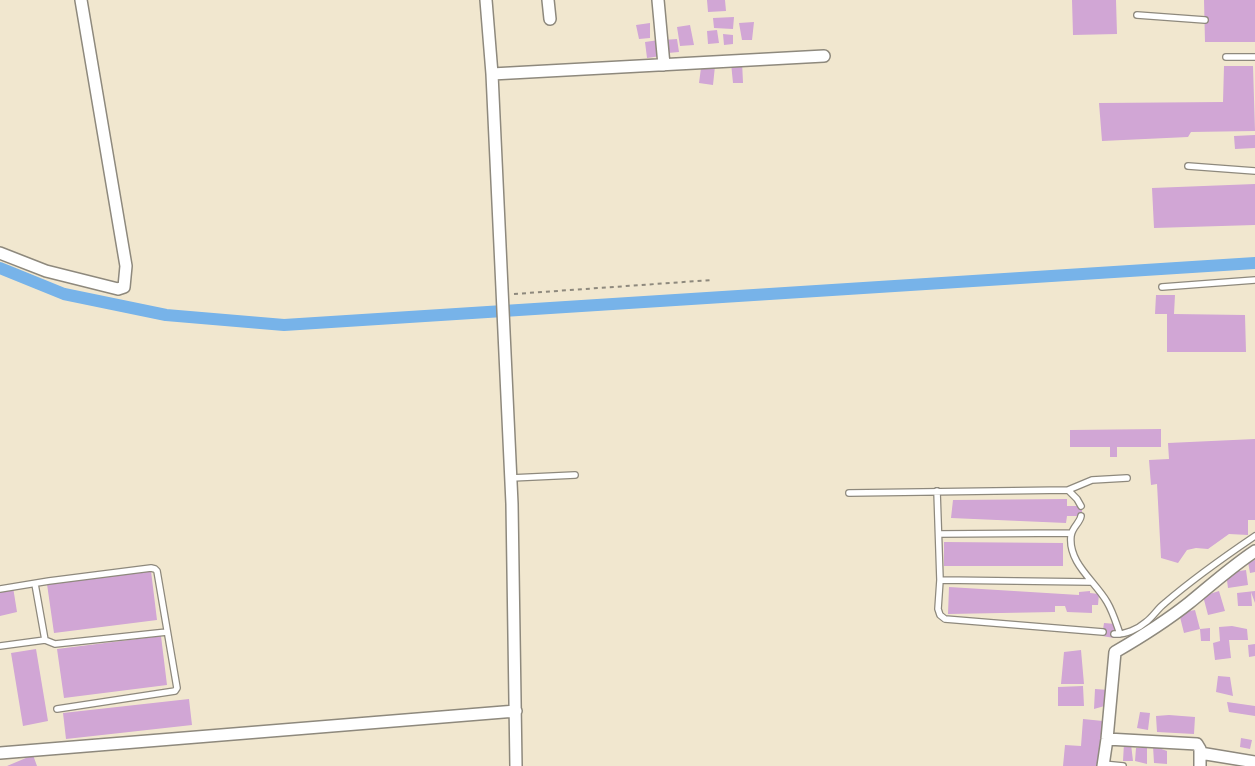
<!DOCTYPE html>
<style>
body{margin:0}
canvas{display:block;background:#f1e7cf}
</style>
<canvas width="1255" height="766"></canvas>
<script>
const g = document.querySelector('canvas').getContext('2d');
g.lineJoin = 'round';
function stroke(path, color, width, dash) {
  g.strokeStyle = color;
  g.lineWidth = width;
  g.lineCap = dash ? 'butt' : 'round';
  g.setLineDash(dash || []);
  g.stroke(path);
}
function paint(path, color) {
  g.fillStyle = color;
  g.fill(path, 'evenodd');
}
stroke(new Path2D(`
 M0,268L64,294L166,315L284,325L1255,263`), '#77b3e9', 12);
paint(new Path2D(`
 M707,0H725L726,11L708,12Z
 M1072,0H1116L1117,34L1073,35Z
 M1204,0H1255V42H1205Z
 M734,17L733,29L714,28L713,18Z
 M754,22L752,40H742L739,23Z
 M650,23V38L639,39L636,25Z
 M690,25L694,45L680,46L677,27Z
 M717,30L719,43L708,44L707,31Z
 M723,34L733,35V44L724,45Z
 M677,39L679,52L668,53L663,40Z
 M659,40L661,56L647,58L645,42Z
 M742,61L743,83H733L731,63Z
 M715,66L713,85L699,83L701,68Z
 M1224,66H1253L1255,131L1191,132L1188,137L1102,141L1099,103L1223,102Z
 M1255,135V148L1235,149L1234,136Z
 M1255,184V225L1154,228L1152,188Z
 M1156,295H1175L1174,314L1245,315L1246,352H1167V314H1155Z
 M1161,429V447H1117V457H1110V447H1070V430Z
 M1255,439V520H1248V535L1229,534L1208,549L1196,548L1187,550L1178,563L1161,558L1157,484L1151,485L1149,460L1169,459L1168,443Z
 M1067,499V506H1082V516H1067L1066,523L951,518L953,500Z
 M944,542L1063,543V566H944Z
 M1255,560V572L1250,573L1248,562Z
 M1246,570L1248,585L1228,588L1226,573Z
 M151,571L157,620L54,633L47,584Z
 M13,587L17,612L0,616V590Z
 M949,587L1079,595V592L1090,591V593L1099,594L1098,605H1092V613L1067,612L1065,606H1055V612L948,614Z
 M1219,591L1225,611L1208,615L1203,596Z
 M1255,591V603L1251,592L1252,606H1238L1237,593Z
 M1195,610L1200,629L1184,633L1179,613Z
 M1104,623L1116,624L1114,638L1102,636Z
 M1232,626L1247,629L1248,640H1229L1231,658L1215,660L1213,643L1220,641L1219,627Z
 M1210,628V641H1201L1200,629Z
 M161,636L167,685L64,698L57,649Z
 M1255,644V656L1249,657L1248,645Z
 M36,649L48,721L23,726L11,653Z
 M1081,650L1084,684H1061L1064,652Z
 M1218,676L1230,677L1233,696L1216,692Z
 M1083,686L1084,706H1058V687Z
 M1095,689L1109,690L1108,705L1094,709Z
 M189,699L192,725L66,739L63,713Z
 M1227,702L1255,706V716L1229,712Z
 M1140,712L1150,713L1148,730L1137,728Z
 M1169,715L1195,717L1194,734L1157,732L1156,716Z
 M1083,719L1103,721L1099,766H1063L1065,745L1081,746Z
 M1241,738L1252,740L1250,749L1240,747Z
 M1124,743L1131,744L1133,761H1123Z
 M1153,746L1167,751V764L1154,763Z
 M1136,748H1147V764L1135,761Z
 M33,755L37,766H7Z`), '#d1a6d5');
const service = new Path2D(`
 M1137,15L1205,20
 M1226,57H1255
 M1188,166L1255,171
 M1162,287L1255,280
 M511,478L575,475
 M1068,490L1092,480L1127,478
 M937,491L940,580L938,609L940,615L945,619L1103,632
 M849,493L1068,490L1077,499L1081,506
 M1081,516C1080,523 1072,527 1071,536C1068,563 1095,581 1107,602C1113,612 1116,623 1120,634
 M939,534L1071,533
 M940,580L1091,582
 M0,589L49,581L151,568L155,569L157,571L177,688L175,691L57,709
 M1114,634C1125,635 1138,629 1146,622C1153,617 1158,608 1165,603C1194,578 1224,557 1255,536
 M45,640L55,644L167,632
 M0,646L45,640L35,584
 M1103,764L1123,766`);
const minor = new Path2D(`
 M486,0L492,74L512,504L516,766
 M548,0L550,19
 M658,0L664,65
 M492,74L824,56
 M0,253L46,271L118,289L124,287L126,266L81,0
 M1107,739L1197,744L1200,749V766
 M0,753L516,711
 M1200,753L1255,762
 M1103,766L1107,739L1115,652C1141,637 1165,622 1189,603C1211,585 1231,567 1255,551`);
stroke(service, '#8e897d', 8);
stroke(minor, '#8e897d', 14);
stroke(new Path2D(`
 M514,294L712,280`), '#8e897d', 2, [4, 4]);
stroke(service, '#fff', 5.5);
stroke(minor, '#fff', 11);
</script>
